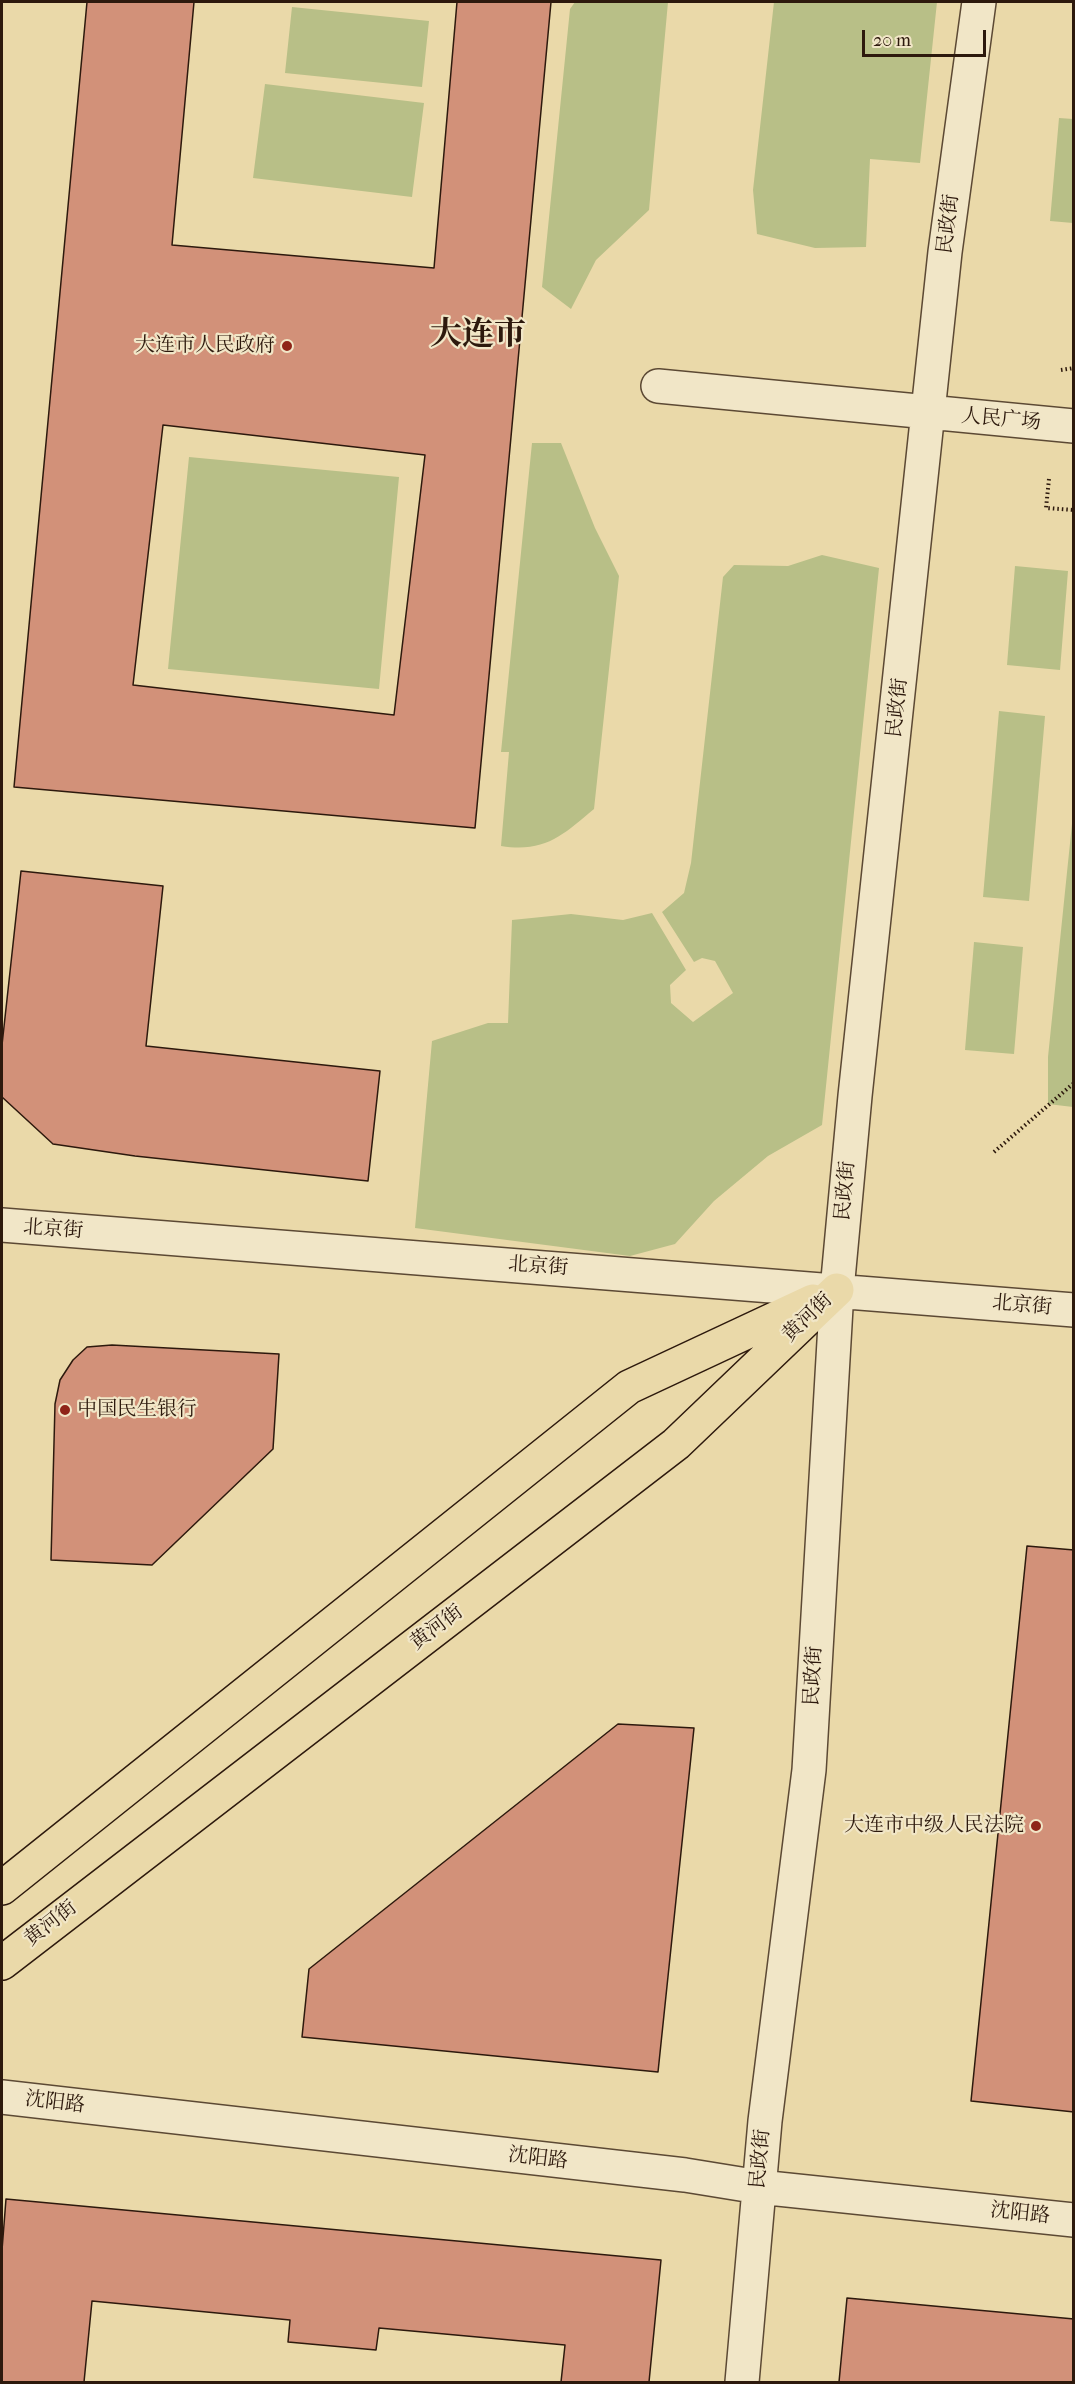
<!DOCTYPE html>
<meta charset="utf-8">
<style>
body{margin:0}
#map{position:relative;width:1075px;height:2384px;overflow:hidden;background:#ead9a9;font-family:"IM FELL French Canon",serif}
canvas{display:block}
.frame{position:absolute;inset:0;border:3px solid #2d190d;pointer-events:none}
.scale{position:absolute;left:862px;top:30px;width:124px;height:27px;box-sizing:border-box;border:3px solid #2d190d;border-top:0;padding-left:8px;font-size:18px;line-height:21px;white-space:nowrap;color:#2d190d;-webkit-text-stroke:4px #f1e6c7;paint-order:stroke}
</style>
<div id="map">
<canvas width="1075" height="2384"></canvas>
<div class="frame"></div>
<div class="scale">20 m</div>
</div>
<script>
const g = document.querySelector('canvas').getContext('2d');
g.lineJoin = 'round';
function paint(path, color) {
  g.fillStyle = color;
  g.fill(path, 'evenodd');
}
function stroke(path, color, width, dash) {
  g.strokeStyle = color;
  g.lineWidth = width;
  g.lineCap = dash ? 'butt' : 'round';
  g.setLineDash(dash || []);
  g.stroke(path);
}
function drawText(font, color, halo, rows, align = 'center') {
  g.font = font + ' "IM FELL French Canon","Noto Serif SC",serif';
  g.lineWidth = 4.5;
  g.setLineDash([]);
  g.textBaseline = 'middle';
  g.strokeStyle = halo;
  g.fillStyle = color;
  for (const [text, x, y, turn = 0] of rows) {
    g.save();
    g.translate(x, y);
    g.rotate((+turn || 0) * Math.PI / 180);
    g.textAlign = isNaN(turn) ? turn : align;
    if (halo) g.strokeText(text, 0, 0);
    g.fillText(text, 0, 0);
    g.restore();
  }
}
paint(new Path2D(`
 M575,2H668L649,210L596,260L571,309L542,287L570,9Z
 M774,2H937L920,163L870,159L866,247L815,248L757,234L753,190Z
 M292,7L429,21L422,87L285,73Z
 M265,84L424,103L412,197L253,178Z
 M1059,118L1073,119V223L1050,221Z
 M532,443H561L595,528L619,576L594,809C563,835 545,853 501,846L509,752H501Z
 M189,457L399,477L379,689L168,669Z
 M822,555L879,568L822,1125L768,1156L714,1201L675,1244L630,1256L415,1228L432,1041L488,1023H508L512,920L571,914L623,920L652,913L686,970L670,985L671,1003L693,1022L733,993L715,961L702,958L694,962L662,912L684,893L691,863L723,577L734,565L788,566Z
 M1015,566L1068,571L1060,670L1007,665Z
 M999,711L1045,716L1029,901L983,897Z
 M1073,814V1107L1048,1104V1057Z
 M974,942L1023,947L1014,1054L965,1050Z`), '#b8bf87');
const building = new Path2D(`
 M87,2H194L172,245L434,268L457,2H551L475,828L14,787ZM163,425L425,455L394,715L133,685Z
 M21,871L163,886L146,1046L380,1071L368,1181L135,1156L53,1144L2,1097V1045Z
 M112,1345L279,1354L273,1449L152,1565L51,1560L55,1404L60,1380L73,1360L87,1347Z
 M1027,1546L1074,1550V2112L971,2101Z
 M618,1724L694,1728L658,2072L302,2037L309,1969Z
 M6,2199L661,2260L649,2382H561L565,2345L379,2328L376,2350L288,2342L290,2320L92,2301L84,2382H2V2250Z
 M847,2298L1074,2319V2382H839Z`);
paint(building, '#d29179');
stroke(building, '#2d190d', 1.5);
const minor = new Path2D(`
 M658,386L1074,426
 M2,1225L1074,1310
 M2,2097L685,2175L759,2187L1074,2220
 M742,2382L765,2121L809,1770L837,1290L855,1096L945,252L979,2`);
const major = new Path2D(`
 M2,1888L629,1387L813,1301
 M2,1963L676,1444L837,1290`);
stroke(minor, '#5c4934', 36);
stroke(major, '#2d190d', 36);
stroke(new Path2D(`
 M1061,370L1074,368
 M1049,479L1046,508L1074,510
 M994,1152L1074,1083`), '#2d190d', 4, [1.5, 3]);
stroke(minor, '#f1e6c7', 33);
stroke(major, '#ead9a9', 33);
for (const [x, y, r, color] of [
 [287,346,6,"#8f2418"],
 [65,1410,6,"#8f2418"],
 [1036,1826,6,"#8f2418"]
]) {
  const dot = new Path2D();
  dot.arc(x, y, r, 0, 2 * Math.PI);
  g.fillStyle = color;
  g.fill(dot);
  stroke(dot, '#f1e6c7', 2);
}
drawText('20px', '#2d190d', '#f1e6c7', [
 ["民政街",949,224,-83],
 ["人民广场",1001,420,5],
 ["民政街",898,708,-84],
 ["民政街",846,1191,-85],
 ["北京街",53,1230,4],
 ["北京街",538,1267,4],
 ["北京街",1022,1306,5],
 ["黄河街",808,1318,-44],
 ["黄河街",437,1628,-37],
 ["民政街",814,1676,-87],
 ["黄河街",51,1924,-38],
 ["沈阳路",55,2103,7],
 ["沈阳路",538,2159,7],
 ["民政街",761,2159,-85],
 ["沈阳路",1020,2214,6]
]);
drawText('20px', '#2d190d', '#f1e6c7', [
 ["大连市人民政府",275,346],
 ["中国民生银行",77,1410,"left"],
 ["大连市中级人民法院",1024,1826]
], 'right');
drawText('bold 32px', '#2d190d', '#f1e6c7', [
 ["大连市",478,336]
]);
</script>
